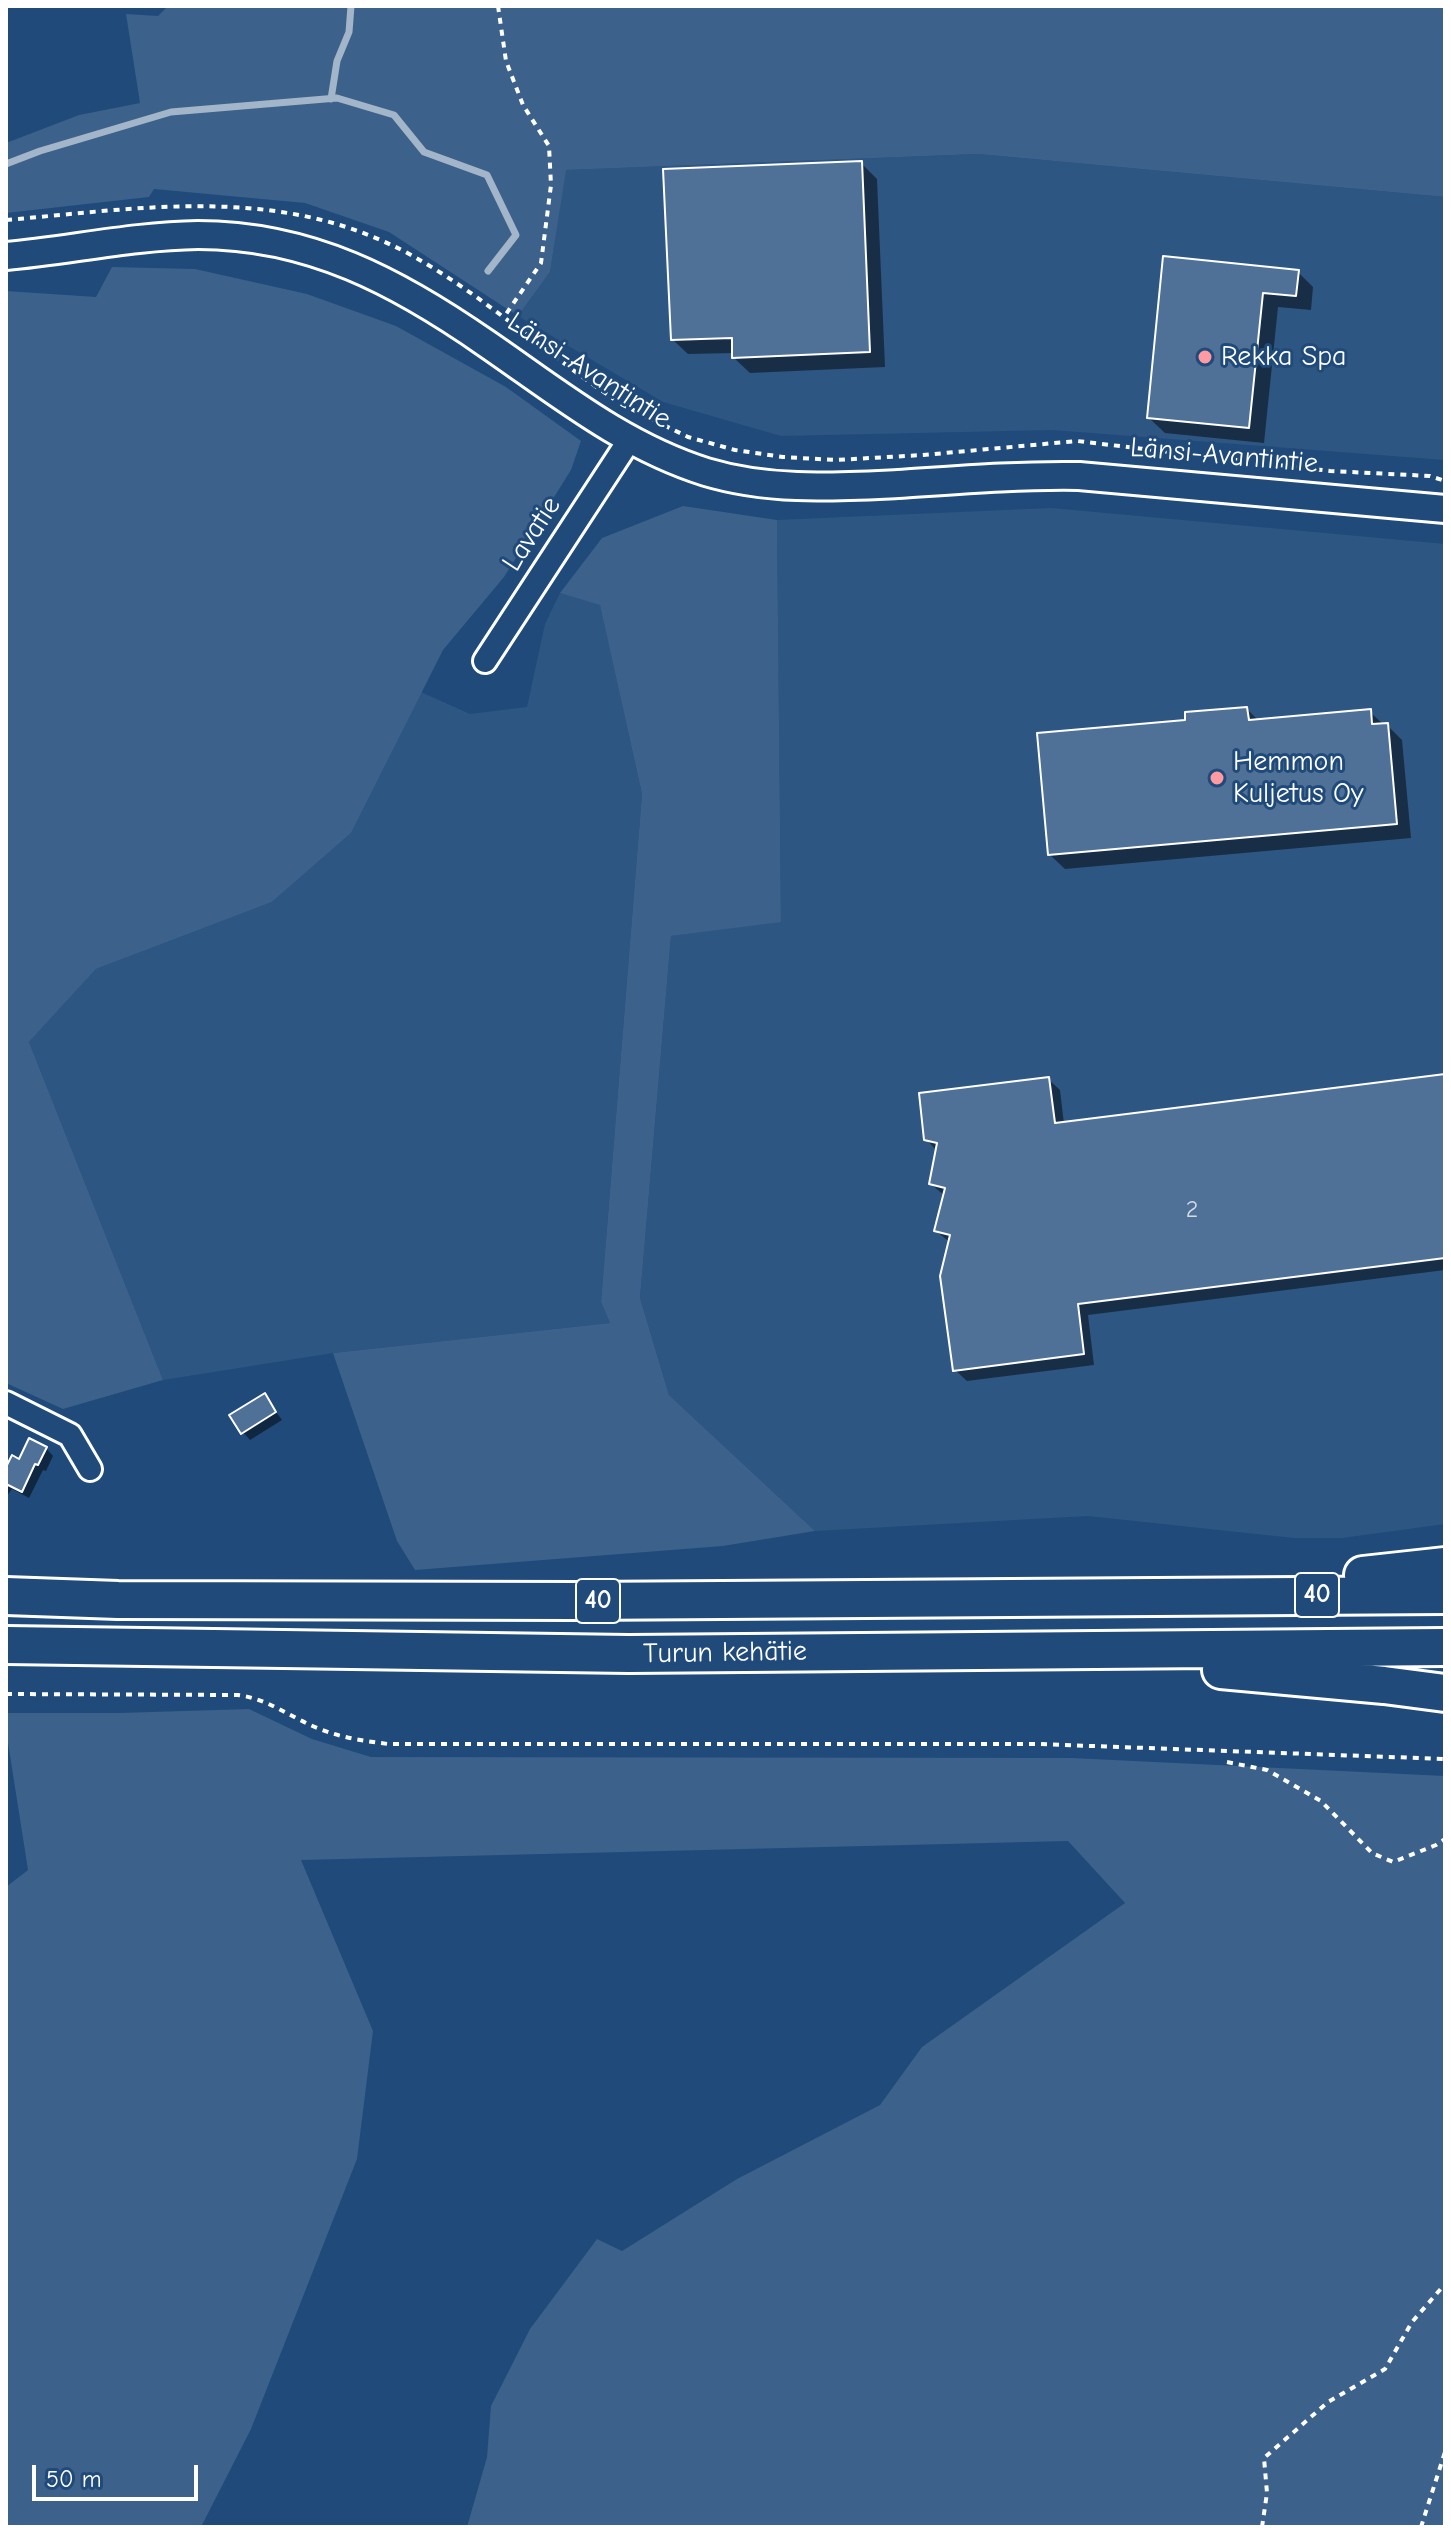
<!DOCTYPE html>
<meta charset="utf-8">
<style>
body{margin:0}
#map{position:relative;width:1451px;height:2533px;overflow:hidden;background:#1f4a7a;font-family:"Comic Neue",sans-serif}
canvas{display:block}
.frame{position:absolute;inset:0;border:8px solid #fff;pointer-events:none}
.scale{position:absolute;left:32px;top:2465px;width:166px;height:36px;box-sizing:border-box;border:4px solid #fff;border-top:0;padding-left:10px;font-size:24px;line-height:28px;white-space:nowrap;color:#fff;-webkit-text-stroke:6px #1f4a7a;paint-order:stroke}
</style>
<div id="map">
<canvas width="1451" height="2533"></canvas>
<div class="frame"></div>
<div class="scale">50 m</div>
</div>
<script>
const g = document.querySelector('canvas').getContext('2d');
g.lineJoin = 'round';
function paint(path, color) {
  g.fillStyle = color;
  g.fill(path, 'evenodd');
}
function stroke(path, color, width, dash) {
  g.strokeStyle = color;
  g.lineWidth = width;
  g.lineCap = dash ? 'butt' : 'round';
  g.setLineDash(dash || []);
  g.stroke(path);
}
function drawText(font, color, halo, rows, align = 'center') {
  g.font = font + ' "Comic Neue",sans-serif';
  g.lineWidth = 6;
  g.setLineDash([]);
  g.textBaseline = 'middle';
  g.strokeStyle = halo;
  g.fillStyle = color;
  for (const [text, x, y, turn = 0] of rows) {
    g.save();
    g.translate(x, y);
    g.rotate((+turn || 0) * Math.PI / 180);
    g.textAlign = isNaN(turn) ? turn : align;
    if (halo) g.strokeText(text, 0, 0);
    g.fillText(text, 0, 0);
    g.restore();
  }
}
paint(new Path2D(`
 M978,154L1445,197V460L1052,430L781,436L663,402L518,316L550,272L565,170Z
 M1051,508L1445,544V1524L1342,1538H1294L1088,1516L815,1531L669,1395L640,1298L671,936L781,921L777,520Z
 M560,593L600,604L642,794L601,1302L610,1323L333,1353L163,1380L29,1042L96,969L272,902L351,833L421,692L470,714L527,707L545,624Z`), '#2e5683');
paint(new Path2D(`
 M168,6H1445V197L978,154L566,170L550,272L518,316L389,232L305,203L154,189L149,197L6,213V143L79,115L140,103L126,14L158,16Z
 M112,267L195,269L307,294L396,326L506,387L581,441L571,470L504,577L443,650L351,833L272,902L96,969L29,1042L163,1380L63,1409L6,1383V291L96,297Z
 M683,506L777,520L781,922L671,936L640,1298L669,1395L815,1531L723,1546L415,1570L397,1541L333,1353L610,1323L601,1302L642,794L600,605L560,593L602,538Z
 M249,1709L312,1739L371,1757L1072,1758L1445,1776V2527H467L487,2457L491,2406L530,2329L597,2239L622,2251L737,2179L880,2105L922,2047L1125,1903L1068,1841L301,1860L373,2031L357,2159L251,2429L201,2527H6V1887L28,1870L6,1730V1713H119Z`), '#3c618b');
paint(new Path2D(`
 M861,163L877,179L885,367L750,373L734,358V353L688,354L672,339Z
 M1165,258L1298,272L1313,287L1311,310L1278,307L1264,443L1165,433L1149,418Z
 M1247,709L1259,721L1370,712L1384,725H1387L1402,740L1411,838L1065,869L1049,854L1187,722Z
 M1445,1076V1270L1088,1315L1094,1365L967,1381L955,1370L951,1243L936,1231L945,1196L931,1184L937,1151L926,1139L1048,1079L1060,1090L1064,1124Z
 M264,1396L282,1420L250,1440L243,1432Z
 M46,1448L53,1456L46,1471L43,1470L29,1498L12,1489L6,1497V1472Z`), '#0007');
stroke(new Path2D(`
 M331,99L337,61L349,32L351,6
 M6,164L40,151L171,112L337,98L394,115L424,152L487,175L516,235L488,271`), '#a3b5c8', 7);
const building = new Path2D(`
 M862,161L870,352L732,358V338L671,340L663,169Z
 M1163,256L1299,270L1296,296L1263,293L1249,428L1147,418Z
 M1247,707L1249,720L1371,709L1372,724L1388,723L1397,824L1048,855L1037,733L1185,720V712Z
 M1445,1074V1258L1078,1304L1084,1354L953,1371L940,1276L950,1235L934,1231L945,1188L929,1184L937,1143L924,1140L919,1093L1049,1077L1055,1123Z
 M265,1393L276,1412L241,1434L229,1415Z
 M29,1438L47,1447L38,1465L35,1464L22,1492L6,1484V1467L12,1455L19,1459Z`);
paint(building, '#507197');
stroke(building, '#fff', 2);
const minor = new Path2D(`
 M485,661L630,439
 M6,1403L70,1435L90,1469`);
const tertiary = new Path2D(`
 M6,256C70,250 134,236 198,235C310,235 398,282 487,344C557,392 623,446 706,472C769,491 833,487 898,484C958,480 1018,475 1079,476L1445,509`);
const trunk = new Path2D(`
 M1363,1575L1445,1566
 M6,1596L118,1600L578,1601L1445,1595
 M6,1645L629,1654L1445,1647
 M1221,1670L1384,1685L1445,1693`);
stroke(minor, '#fff', 28);
stroke(tertiary, '#fff', 32);
stroke(trunk, '#fff', 42);
stroke(new Path2D(`
 M498,6L506,61L523,105L549,146L551,185L541,263L504,317
 M6,220C145,208 282,184 411,255C483,295 545,353 614,399
 M621,404L688,437L735,450L783,457L836,460L923,455L1077,441L1330,471L1430,476L1445,481
 M6,1694L238,1695C269,1699 291,1718 320,1729C342,1738 365,1741 388,1744H1038L1445,1759
 M1227,1762L1267,1770L1321,1801L1372,1853L1393,1862L1436,1845L1445,1839
 M1262,2527L1267,2493L1264,2458L1328,2402L1385,2369L1412,2322L1445,2284
 M1421,2527L1445,2452`), '#fff', 4, [6, 6]);
stroke(minor, '#1f4a7a', 22);
stroke(tertiary, '#1f4a7a', 26);
stroke(trunk, '#1f4a7a', 36);
for (const [x, y, r, color] of [
 [1205,357,8,"#ff9aa2"],
 [1217,778,8,"#ff9aa2"]
]) {
  const dot = new Path2D();
  dot.arc(x, y, r, 0, 2 * Math.PI);
  g.fillStyle = color;
  g.fill(dot);
  stroke(dot, '#1f4a7a', 3);
}
drawText('24px', '#d3dce5', null, [
 ["2",1192,1210]
]);
for (const [x, y, w] of [
 [1317,1595,44],
 [598,1601,44]
]) {
  const box = new Path2D();
  box.roundRect(x - w / 2, y - 22, w, 44, 6);
  g.fillStyle = '#1f4a7a';
  g.fill(box);
  stroke(box, '#fff', 2);
}
drawText('bold 26px', '#fff', null, [
 ["40",1317,1595],
 ["40",598,1601]
]);
drawText('28px', '#fff', '#1f4a7a', [
 ["Rekka Spa",1221,357],
 ["Hemmon",1233,762],
 ["Kuljetus Oy",1233,794]
], 'left');
drawText('28px', '#fff', '#1f4a7a', [
 ["Länsi-Avantintie",589,371,33],
 ["Länsi-Avantintie",1224,456,5],
 ["Lavatie",532,534,-57],
 ["Turun kehätie",725,1653,-1]
]);
</script>
